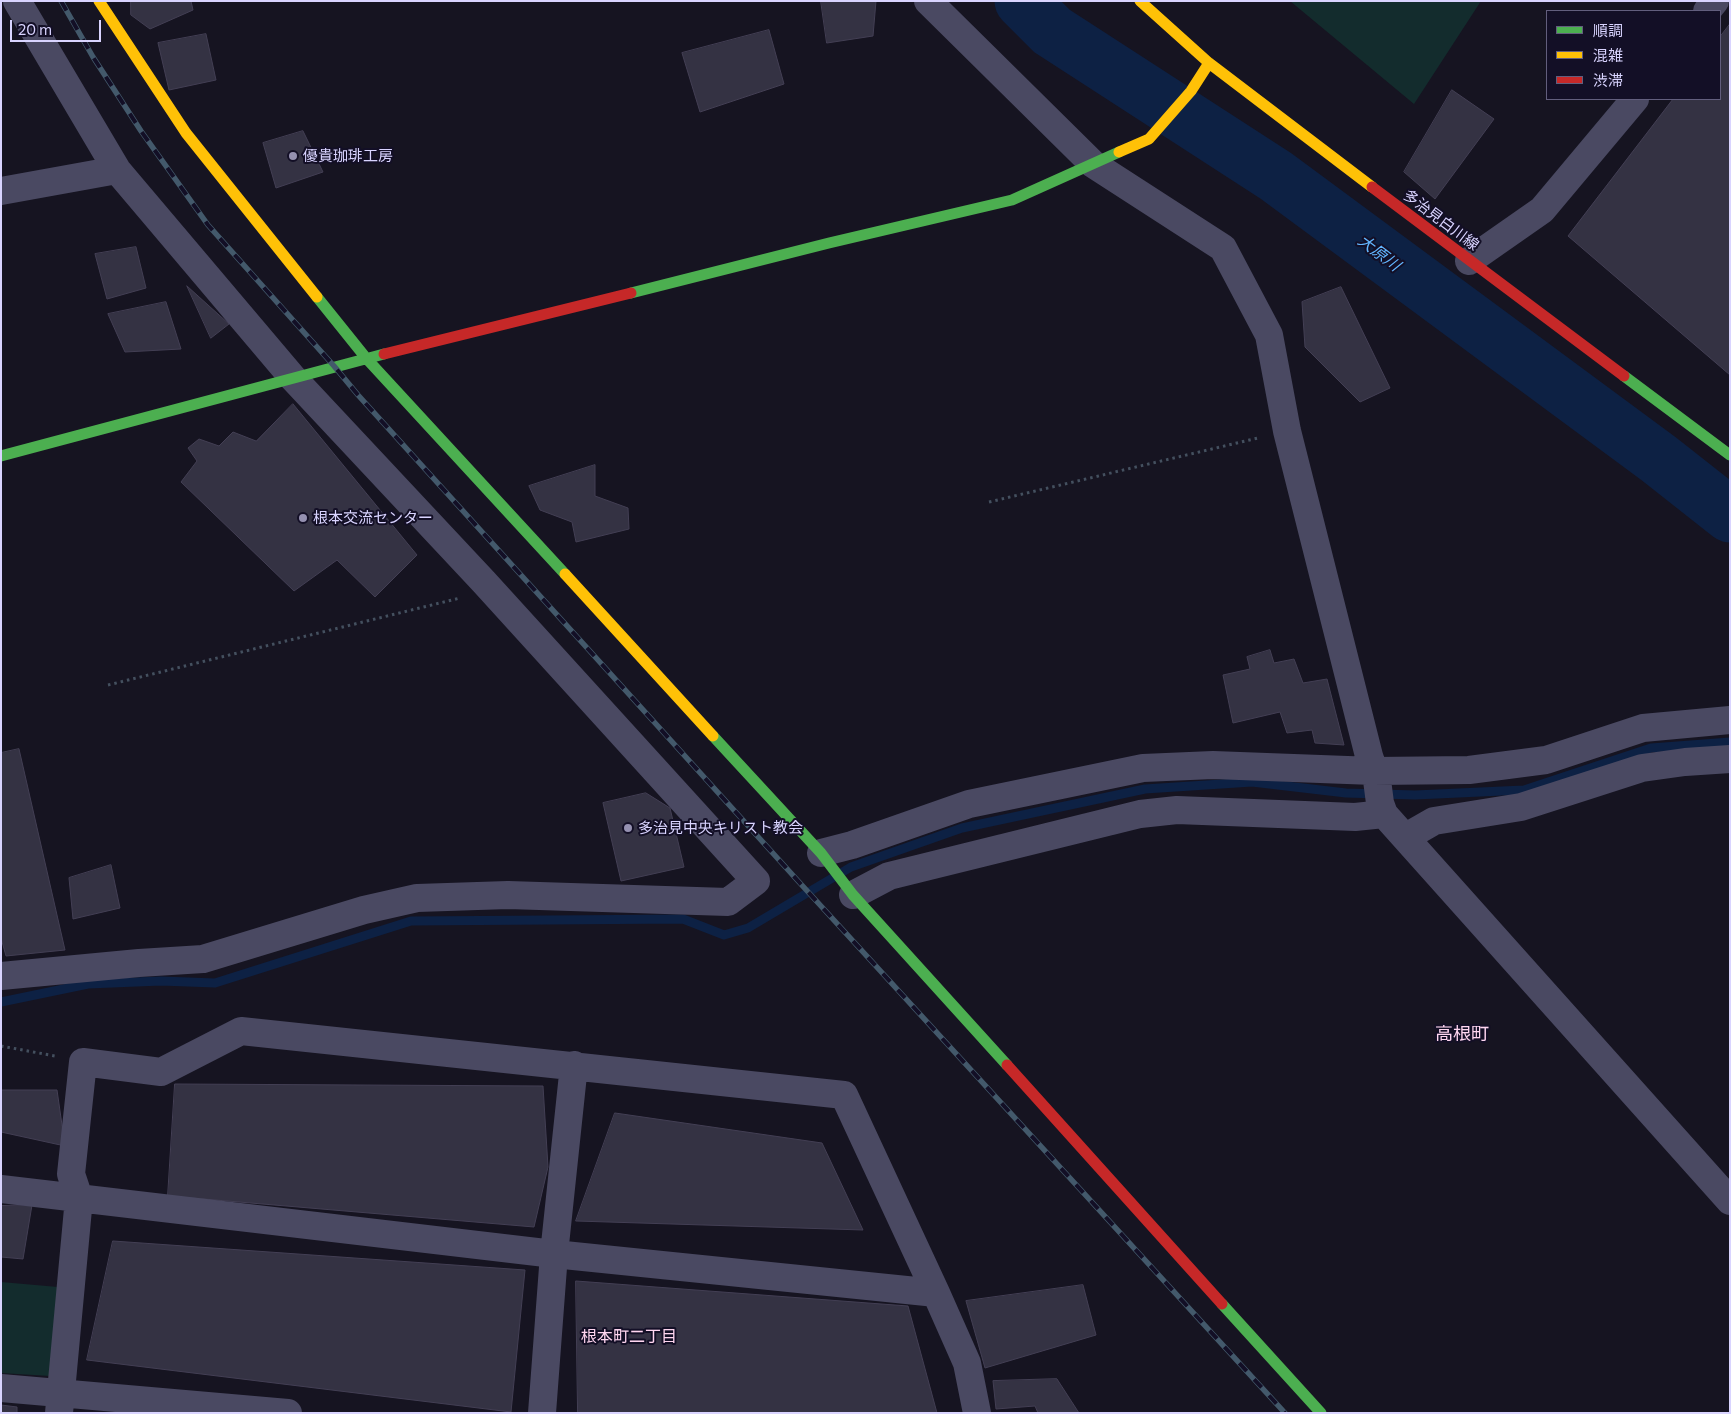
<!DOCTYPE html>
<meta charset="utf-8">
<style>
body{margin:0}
#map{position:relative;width:1731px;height:1414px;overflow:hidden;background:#161421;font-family:Commissioner,"Noto Sans JP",sans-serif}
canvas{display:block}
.frame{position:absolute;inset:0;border:2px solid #d9d4ff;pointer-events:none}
.legend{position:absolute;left:1546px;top:10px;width:175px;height:90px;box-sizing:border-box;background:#130f26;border:1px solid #625e7d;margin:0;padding:6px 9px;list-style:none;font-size:15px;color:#d9d4ff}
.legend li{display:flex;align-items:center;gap:10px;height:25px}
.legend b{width:25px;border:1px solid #625e7d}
.scale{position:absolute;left:10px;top:20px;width:91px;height:22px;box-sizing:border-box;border:2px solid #d9d4ff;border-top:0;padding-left:6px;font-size:15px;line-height:18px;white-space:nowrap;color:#d9d4ff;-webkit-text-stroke:4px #130f26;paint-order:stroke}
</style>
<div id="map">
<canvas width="1731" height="1414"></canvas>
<div class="frame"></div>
<ul class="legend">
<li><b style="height:6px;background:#4caf50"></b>順調</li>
<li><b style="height:6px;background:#ffc107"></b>混雑</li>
<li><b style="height:6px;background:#c62828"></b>渋滞</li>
</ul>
<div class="scale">20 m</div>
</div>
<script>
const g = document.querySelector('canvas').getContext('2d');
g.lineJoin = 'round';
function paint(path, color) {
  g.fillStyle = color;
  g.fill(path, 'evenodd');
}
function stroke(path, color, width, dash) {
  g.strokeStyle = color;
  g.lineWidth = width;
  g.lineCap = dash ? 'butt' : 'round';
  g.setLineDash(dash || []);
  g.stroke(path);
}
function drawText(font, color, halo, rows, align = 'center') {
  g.font = font + ' Commissioner,"Noto Sans JP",sans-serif';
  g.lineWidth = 4;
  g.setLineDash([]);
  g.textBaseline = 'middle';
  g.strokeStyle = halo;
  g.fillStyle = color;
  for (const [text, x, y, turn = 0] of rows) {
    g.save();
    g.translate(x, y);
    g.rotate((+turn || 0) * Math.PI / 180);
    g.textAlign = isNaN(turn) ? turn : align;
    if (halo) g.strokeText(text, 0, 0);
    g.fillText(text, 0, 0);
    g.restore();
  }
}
paint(new Path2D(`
 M1290,1H1481L1414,104Z
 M1,1282L58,1287L50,1376L1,1373Z`), '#132c2d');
stroke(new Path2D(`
 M1,1002L88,984L161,981L215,983L411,921L683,919L724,935L748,928L851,867L962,828L1145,789L1252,782L1346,793L1415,795L1524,790L1651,748L1730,742`), '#0d2144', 9);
stroke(new Path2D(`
 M1022,1L1052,31L1276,176L1659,459L1730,515`), '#0d2144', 55);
const building = new Path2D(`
 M131,1H191L193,10L150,29L131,15Z
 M821,1H876L873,36L827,43Z
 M1730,24V375L1568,236L1673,99H1720V37Z
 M769,30L784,84L700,112L682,53Z
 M206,34L216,80L169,90L158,43Z
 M1452,90L1494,119L1435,199L1404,172Z
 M303,131L323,172L276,188L263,143Z
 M136,247L146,288L107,299L95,254Z
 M187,286L229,324L211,338Z
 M1341,287L1390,388L1360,402L1305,347L1302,302Z
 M166,302L181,349L125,352L108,314Z
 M293,404L417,555L375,597L337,560L294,591L181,482L197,461L188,448L199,439L219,446L233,432L256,441Z
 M595,465V496L628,508L629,529L576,542L572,522L540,510L529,486Z
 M1270,650L1274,663L1294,659L1303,683L1327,679L1344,745L1315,743L1312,730L1287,733L1280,712L1233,723L1223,675L1250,669L1247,657Z
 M19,749L65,950L6,956L1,938V753Z
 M646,793L670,808L684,867L621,881L603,803Z
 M111,865L120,908L73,919L69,878Z
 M175,1084L543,1086L548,1167L534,1227L168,1196Z
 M1,1090H57L65,1146L1,1132Z
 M615,1113L822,1143L863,1230L576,1221Z
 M32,1205L23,1259L1,1257V1206Z
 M113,1241L525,1270L511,1412L87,1360Z
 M576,1281L908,1306L937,1413H578Z
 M1083,1285L1096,1335L985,1368L966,1301Z
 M1057,1379L1079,1413H1038L1035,1406L996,1409L993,1381Z
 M1,1405L17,1407V1413H1Z`);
paint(building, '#343243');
stroke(building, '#433f54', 1);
stroke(new Path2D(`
 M989,502L1258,438
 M108,685L460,598
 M1,1046L55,1056`), '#44505f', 3, [2.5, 4]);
stroke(new Path2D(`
 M17,1L117,170
 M928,1L1093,164L1223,248L1269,335L1287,431L1369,756L1377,780L1380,803L1384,814L1730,1201
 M1707,11L1715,1
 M1,191L117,170L293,378L484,582L756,881L728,902L508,895L417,898L364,910L203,959L139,963L1,976
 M1469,261L1542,210L1635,99
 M1406,837L1434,821L1521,807L1642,768L1685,762L1730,759
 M821,853L852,845L969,804L1143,768L1213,765L1374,771L1469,770L1546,760L1643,728L1730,720
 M853,895L889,876L1140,814L1177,810L1355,817L1384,814
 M1,1189L554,1254L936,1293
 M1,1388L288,1413
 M59,1413L79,1198L71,1174L83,1062L161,1072L241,1031L844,1095L936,1293L967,1363L977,1413
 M542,1413L554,1254L574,1065`), '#4a4962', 28);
stroke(new Path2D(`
 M631,293L829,243L1012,200L1119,152
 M317,297L366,358L565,574
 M1624,376L1730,455
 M1,456L384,354
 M713,736L821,853L853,895L1007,1065
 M1222,1304L1321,1413`), '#4caf50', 11);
stroke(new Path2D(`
 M99,1L186,133L317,297
 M1140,1L1209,63L1372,187
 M1119,152L1149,139L1191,91L1209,63
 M565,574L713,736`), '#ffc107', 11);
stroke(new Path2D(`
 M1372,187L1624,376
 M384,354L631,293
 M1007,1065L1222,1304`), '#c62828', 11);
const rail = new Path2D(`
 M61,1L93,57L141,131L208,225L334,366L358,395L799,882L1285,1413`);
stroke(rail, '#43596b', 5.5);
stroke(rail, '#130f26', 4, [11]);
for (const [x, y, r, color] of [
 [293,156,5,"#9591b1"],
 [303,518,5,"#9591b1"],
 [628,828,5,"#9591b1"]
]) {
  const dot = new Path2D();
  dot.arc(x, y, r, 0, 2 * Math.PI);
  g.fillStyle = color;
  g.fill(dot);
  stroke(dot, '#130f26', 2);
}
drawText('15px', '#d9d4ff', '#130f26', [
 ["優貴珈琲工房",303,156],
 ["根本交流センター",313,518],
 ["多治見中央キリスト教会",638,828]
], 'left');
drawText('15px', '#d9d4ff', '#130f26', [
 ["多治見白川線",1441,220,37]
]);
drawText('italic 16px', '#62b6ff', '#130f26', [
 ["大原川",1379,253,37]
]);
drawText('16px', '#ffd6f0', '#130f26', [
 ["根本町二丁目",629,1337]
]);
drawText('18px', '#ffd6f0', '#130f26', [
 ["高根町",1462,1034]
]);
</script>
